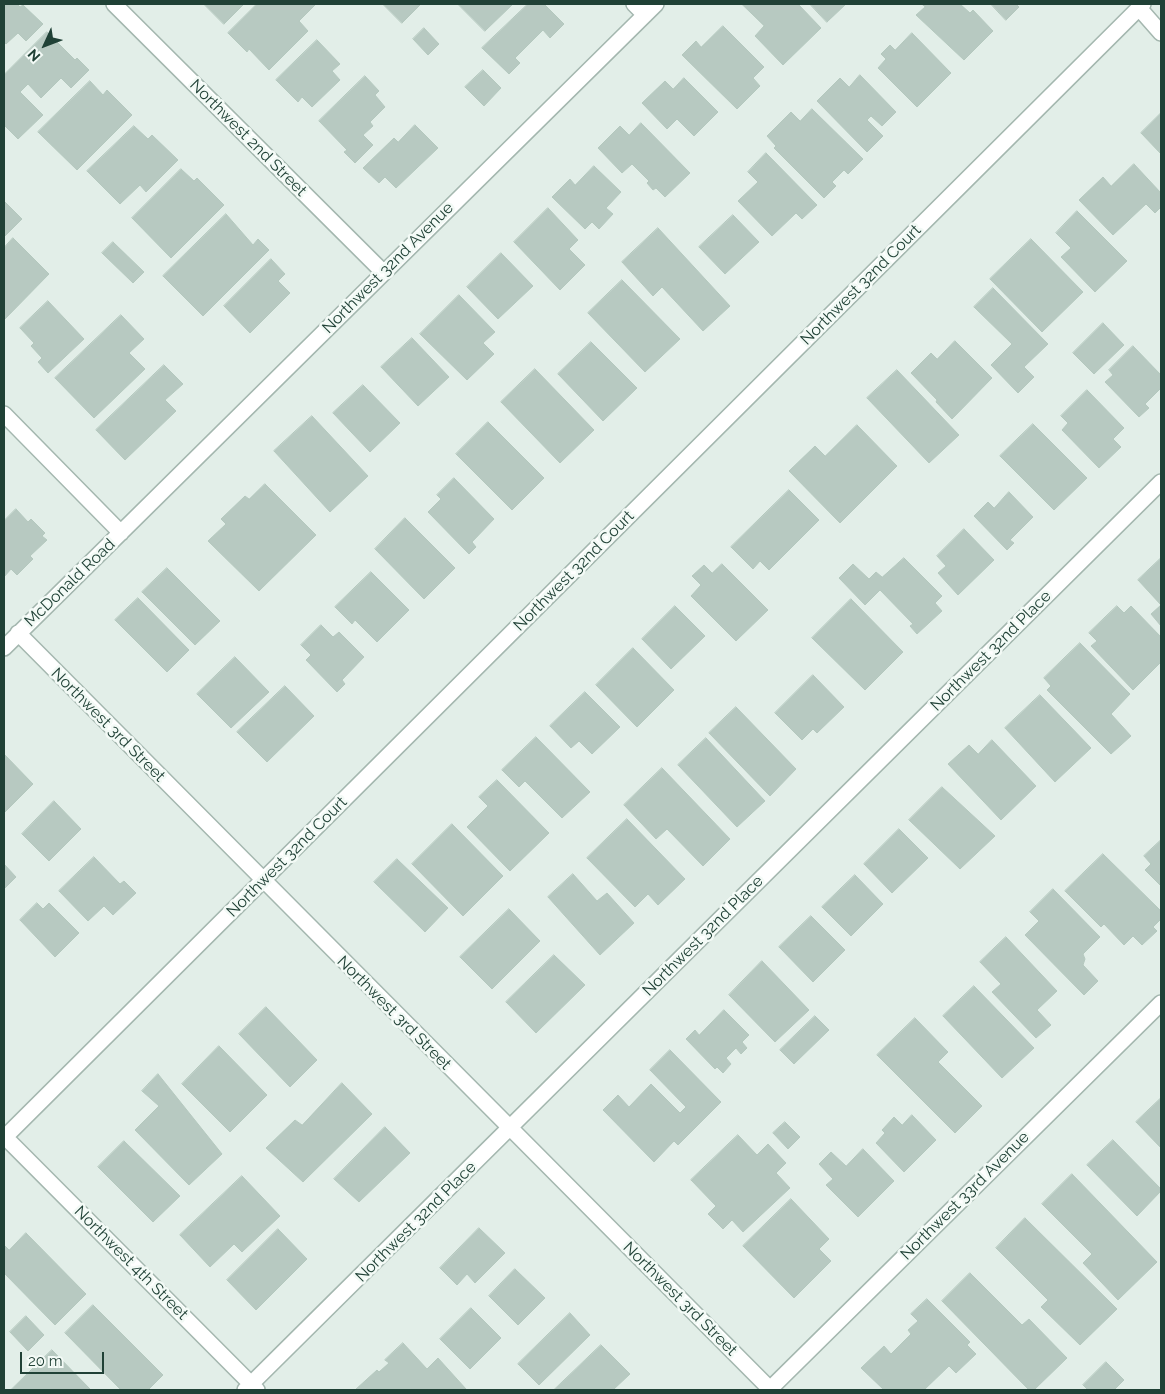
<!DOCTYPE html>
<style>
body{margin:0}
#map{position:relative;width:1165px;height:1394px;overflow:hidden;background:#e2eee8;font-family:Raleway,sans-serif}
canvas{display:block}
.frame{position:absolute;inset:0;border:5px solid #204136;pointer-events:none}
.north{position:absolute;left:20px;top:20px;width:50px;height:50px;-webkit-text-stroke:4px #f3faf6;paint-order:stroke;rotate:227deg;font-size:14px;font-weight:700;line-height:20px;text-align:center;color:#204136}
.north::after{content:'';display:block;margin:auto;width:18px;height:22px;background:#204136;clip-path:polygon(50% 0,100% 100%,50% 72%,0 100%)}
.scale{position:absolute;left:20px;top:1352px;width:84px;height:22px;box-sizing:border-box;border:2px solid #204136;border-top:0;padding-left:6px;font-size:15px;line-height:18px;white-space:nowrap;color:#204136;-webkit-text-stroke:4px #f3faf6;paint-order:stroke}
</style>
<div id="map">
<canvas width="1165" height="1394"></canvas>
<div class="frame"></div>
<div class="north">N</div>
<div class="scale">20 m</div>
</div>
<script>
const g = document.querySelector('canvas').getContext('2d');
g.lineJoin = 'round';
function paint(path, color) {
  g.fillStyle = color;
  g.fill(path, 'evenodd');
}
function stroke(path, color, width, dash) {
  g.strokeStyle = color;
  g.lineWidth = width;
  g.lineCap = dash ? 'butt' : 'round';
  g.setLineDash(dash || []);
  g.stroke(path);
}
function drawText(font, color, halo, rows, align = 'center') {
  g.font = font + ' Raleway,sans-serif';
  g.lineWidth = 5;
  g.setLineDash([]);
  g.textBaseline = 'middle';
  g.strokeStyle = halo;
  g.fillStyle = color;
  for (const [text, x, y, turn = 0] of rows) {
    g.save();
    g.translate(x, y);
    g.rotate((+turn || 0) * Math.PI / 180);
    g.textAlign = isNaN(turn) ? turn : align;
    if (halo) g.strokeText(text, 0, 0);
    g.fillText(text, 0, 0);
    g.restore();
  }
}
const building = new Path2D(`
 M4,4H17L20,7L23,5L43,24L26,41L18,33L6,44L4,42Z
 M204,4H244L224,24Z
 M257,4H316L299,21L308,31L269,70L249,49L247,52L228,33Z
 M383,4H421L402,23Z
 M458,4H513L485,31Z
 M528,4H544L564,24L550,38L543,30L515,58L520,63L509,74L482,48Z
 M742,4H798L821,28L783,65L755,36L764,26Z
 M810,4H846L827,22Z
 M922,4H960L970,13L973,10L993,31L964,60L916,15L925,7Z
 M991,4H1016L1019,7L1006,20Z
 M723,26L764,67L753,78L760,86L737,109L682,55L696,41L701,47Z
 M424,28L439,44L428,55L413,39Z
 M47,32L75,60L77,58L89,70L71,88L61,78L41,98L28,84L20,92L43,115L18,139L4,125V75Z
 M912,33L951,73L917,107L878,68L886,59L881,54L890,45L895,50Z
 M317,40L340,64L332,71L340,80L312,107L302,97L298,102L276,80Z
 M483,70L501,88L484,106L465,87Z
 M860,75L896,112L882,126L871,116L867,120L883,136L867,152L817,101L840,78L849,87Z
 M365,76L379,91L375,95L385,107L370,122L373,126L363,135L373,145L355,163L344,152L347,150L319,121Z
 M684,78L718,112L694,136L677,119L667,129L642,103L665,81L673,89Z
 M90,81L103,95L107,90L132,115L77,170L38,132Z
 M812,109L863,159L848,174L844,170L832,182L836,186L824,198L774,148L776,146L767,136L791,112L800,121Z
 M1161,113V154L1141,133Z
 M641,123L690,173L665,197L656,188L653,190L647,183L649,181L632,164L622,173L598,148L620,126L629,135Z
 M415,125L438,148L396,188L385,177L379,183L363,168L394,138L398,142Z
 M134,126L148,139L152,135L178,160L146,192L140,185L120,204L87,171Z
 M766,153L817,205L802,219L796,213L772,236L738,201L758,182L748,172Z
 M1134,164L1161,193V207L1155,213L1146,204L1113,235L1079,200L1103,177L1111,186Z
 M594,166L621,192L606,208L613,214L599,229L592,222L585,229L552,197L570,179L575,185Z
 M181,169L194,181L197,178L224,205L171,258L132,218Z
 M4,201L22,219L4,237Z
 M548,208L578,240L569,249L585,265L560,290L514,242Z
 M1077,211L1127,261L1095,292L1061,257L1071,248L1056,233Z
 M226,214L253,245L258,239L269,250L203,316L163,276Z
 M733,215L759,242L725,274L699,247Z
 M658,228L730,306L703,331L662,287L653,296L622,262Z
 M13,238L49,274L4,320V248Z
 M1031,239L1083,292L1042,332L990,279Z
 M113,242L144,272L133,283L102,253Z
 M501,253L533,286L498,319L467,287Z
 M271,259L285,274L278,281L290,293L250,333L224,306Z
 M622,280L680,339L645,372L588,313Z
 M993,288L1048,344L1024,367L1034,377L1018,393L991,365L1012,344L974,307Z
 M459,295L495,332L483,343L494,354L467,380L420,334Z
 M48,301L84,339L48,373L38,362L42,358L31,346L34,343L20,328Z
 M121,315L144,339L129,353L145,369L94,418L55,378Z
 M1103,323L1124,345L1094,374L1073,353Z
 M412,338L449,377L418,406L381,367Z
 M955,341L992,378L952,419L936,402L937,400L911,373L931,353L937,359Z
 M591,342L637,388L603,421L558,374Z
 M1133,346L1161,375V388L1145,404L1149,408L1139,417L1105,382L1113,375L1109,370Z
 M164,365L183,384L165,400L176,411L125,460L96,430Z
 M535,369L594,430L560,463L501,402Z
 M897,370L959,435L929,463L867,398Z
 M363,385L400,423L370,452L333,413Z
 M1087,390L1124,428L1113,439L1121,447L1099,468L1062,430L1068,423L1061,416Z
 M312,416L368,476L330,512L274,451Z
 M488,422L544,478L512,510L456,454Z
 M1033,424L1087,478L1054,510L1000,456Z
 M857,425L897,466L840,523L789,471L815,446L825,456Z
 M454,478L494,519L472,542L476,547L469,554L428,512L441,499L437,495Z
 M265,484L316,535L259,591L208,541L226,524L221,519L245,496L249,499Z
 M789,490L819,520L769,570L760,561L753,569L731,547Z
 M1009,492L1033,517L1010,540L1014,543L1007,550L974,516L988,502L994,508Z
 M16,509L28,522L31,519L45,533L42,536L47,540L30,556L33,559L17,575L11,569L4,577V521Z
 M405,518L455,568L424,599L375,549Z
 M964,529L994,560L958,595L938,573L946,566L937,556Z
 M904,558L942,596L935,603L942,611L917,634L910,626L913,624L880,590L865,605L839,578L853,564L869,579L876,572L882,577Z
 M1161,558V626L1151,614L1161,605L1138,580Z
 M722,564L768,610L736,641L691,596L701,585L692,576L704,565L712,573Z
 M167,568L220,621L195,645L142,592Z
 M371,572L409,610L377,642L355,620L352,624L335,607Z
 M138,598L189,650L167,672L115,620Z
 M851,599L903,652L865,690L812,638Z
 M675,606L705,636L671,669L642,639Z
 M1117,606L1124,613L1131,606L1161,637V662L1133,690L1091,646L1097,641L1089,633Z
 M321,625L333,637L339,632L364,657L342,680L345,684L337,692L306,660L311,655L301,645Z
 M1080,643L1130,694L1111,714L1131,736L1111,754L1047,690L1051,686L1044,678Z
 M633,648L674,690L637,727L596,685Z
 M235,657L269,692L231,728L197,694Z
 M813,675L844,707L817,733L813,729L802,740L775,713Z
 M285,686L314,716L267,762L237,732Z
 M585,692L620,727L592,754L579,741L571,748L550,726Z
 M1040,695L1091,748L1055,782L1005,728Z
 M736,707L796,769L770,796L709,733Z
 M536,737L590,792L562,818L525,781L519,787L502,770Z
 M706,738L765,801L737,827L678,765Z
 M992,740L1036,786L1001,820L948,764L969,745L978,754Z
 M4,754L33,784L4,813Z
 M662,768L730,839L703,866L667,829L656,839L624,805Z
 M497,780L549,833L510,871L467,827L488,806L479,797Z
 M942,787L995,836L960,869L909,820Z
 M54,801L81,829L49,861L22,834Z
 M627,819L685,879L658,905L648,894L635,907L587,858Z
 M452,824L503,876L463,916L412,864Z
 M899,829L928,858L892,893L864,864Z
 M1161,840V886L1145,870L1151,864L1144,856Z
 M1103,854L1161,911V919L1153,927L1157,931L1142,945L1133,936L1124,945L1104,924L1101,927L1065,891Z
 M94,857L120,884L124,881L136,893L113,915L104,906L88,921L59,891Z
 M397,859L448,908L425,932L374,882Z
 M4,864L16,877L4,889Z
 M573,874L597,901L607,893L634,923L600,955L548,897Z
 M855,875L883,904L851,936L822,907Z
 M1053,889L1100,937L1083,954L1085,959L1083,965L1098,981L1084,995L1025,935L1039,921L1030,912Z
 M37,903L43,909L49,903L79,933L55,957L20,920Z
 M509,909L540,941L492,989L460,957Z
 M811,916L845,950L813,982L779,947Z
 M1006,937L1057,991L1037,1010L1051,1025L1036,1038L992,992L1001,984L980,962Z
 M554,955L585,985L536,1033L506,1002Z
 M762,961L809,1010L775,1042L729,995Z
 M974,986L1034,1048L1002,1078L943,1016Z
 M266,1007L317,1060L290,1087L239,1034Z
 M724,1010L749,1035L742,1042L747,1048L741,1054L736,1048L726,1058L731,1064L723,1073L717,1067L715,1069L686,1039L695,1030L699,1035Z
 M815,1016L829,1030L794,1064L780,1050Z
 M915,1018L948,1052L938,1062L982,1106L955,1133L877,1055Z
 M219,1046L267,1095L230,1132L182,1084Z
 M670,1050L721,1102L678,1145L674,1141L654,1162L603,1110L618,1095L629,1107L651,1084L680,1113L686,1107L650,1070Z
 M158,1074L222,1154L189,1185L135,1130L159,1106L142,1091Z
 M342,1083L372,1114L303,1182L266,1148L295,1120L302,1125Z
 M1161,1098V1148L1136,1122Z
 M912,1115L936,1140L904,1172L876,1143L885,1133L882,1130L894,1117L902,1125Z
 M785,1122L800,1137L788,1149L773,1133Z
 M385,1127L410,1153L359,1202L334,1179Z
 M738,1135L757,1155L768,1144L786,1163L776,1173L790,1188L743,1232L732,1220L723,1229L708,1214L716,1206L691,1180Z
 M1113,1140L1161,1189V1191L1137,1216L1087,1165Z
 M124,1141L180,1196L153,1222L98,1167Z
 M863,1149L894,1181L858,1217L826,1185L833,1179L819,1164L831,1152L846,1166Z
 M1072,1174L1157,1262L1118,1300L1083,1263L1092,1254L1042,1204Z
 M242,1176L280,1216L242,1252L234,1244L210,1267L180,1235Z
 M791,1199L829,1239L819,1249L831,1261L794,1298L743,1246Z
 M1025,1218L1117,1309L1080,1345L1041,1307L1048,1300L996,1248Z
 M479,1228L505,1253L475,1283L467,1274L457,1285L440,1268Z
 M278,1229L307,1259L256,1310L227,1280Z
 M26,1233L86,1294L55,1325L4,1273V1245L9,1250Z
 M515,1269L545,1298L518,1325L489,1296Z
 M970,1273L1022,1325L1029,1319L1067,1358L1034,1390H1029L942,1301Z
 M927,1299L970,1342L967,1345L976,1354L956,1373L949,1366L924,1390H884L861,1368L884,1346L891,1354L911,1334L908,1330L918,1321L911,1314Z
 M93,1305L163,1375L148,1390H121L65,1333Z
 M471,1308L501,1338L470,1369L440,1339Z
 M570,1313L590,1335L539,1385L518,1364Z
 M26,1316L44,1335L28,1351L10,1332Z
 M403,1343L427,1369L438,1358L466,1389L355,1390L377,1370L379,1372L389,1363L385,1360Z
 M601,1345L630,1374L613,1390H554Z
 M52,1350L90,1389L11,1390Z
 M1106,1362L1124,1380L1114,1390H1088L1083,1385Z`);
paint(building, '#b7c9c1');
stroke(building, '#b4c8be', 1);
const minor = new Path2D(`
 M114,4L383,272
 M634,4L645,15
 M1139,8L1161,33
 M4,414L121,533
 M18,633L771,1390
 M4,648L656,4
 M4,1136L257,1390
 M4,1138L1143,4
 M245,1390L1161,482
 M769,1390L1161,1003`);
stroke(minor, '#a4b7af', 18);
stroke(minor, '#fff', 15);
drawText('16px', '#204136', '#f3faf6', [
 ["Northwest 2nd Street",248,138,45],
 ["Northwest 32nd Avenue",388,268,-45],
 ["Northwest 32nd Court",861,285,-45],
 ["Northwest 32nd Court",574,571,-45],
 ["McDonald Road",70,583,-44],
 ["Northwest 32nd Place",991,651,-45],
 ["Northwest 3rd Street",108,725,45],
 ["Northwest 32nd Court",287,857,-45],
 ["Northwest 32nd Place",703,936,-45],
 ["Northwest 3rd Street",394,1013,45],
 ["Northwest 33rd Avenue",965,1196,-45],
 ["Northwest 32nd Place",416,1222,-45],
 ["Northwest 4th Street",131,1263,45],
 ["Northwest 3rd Street",680,1299,45]
]);
</script>
